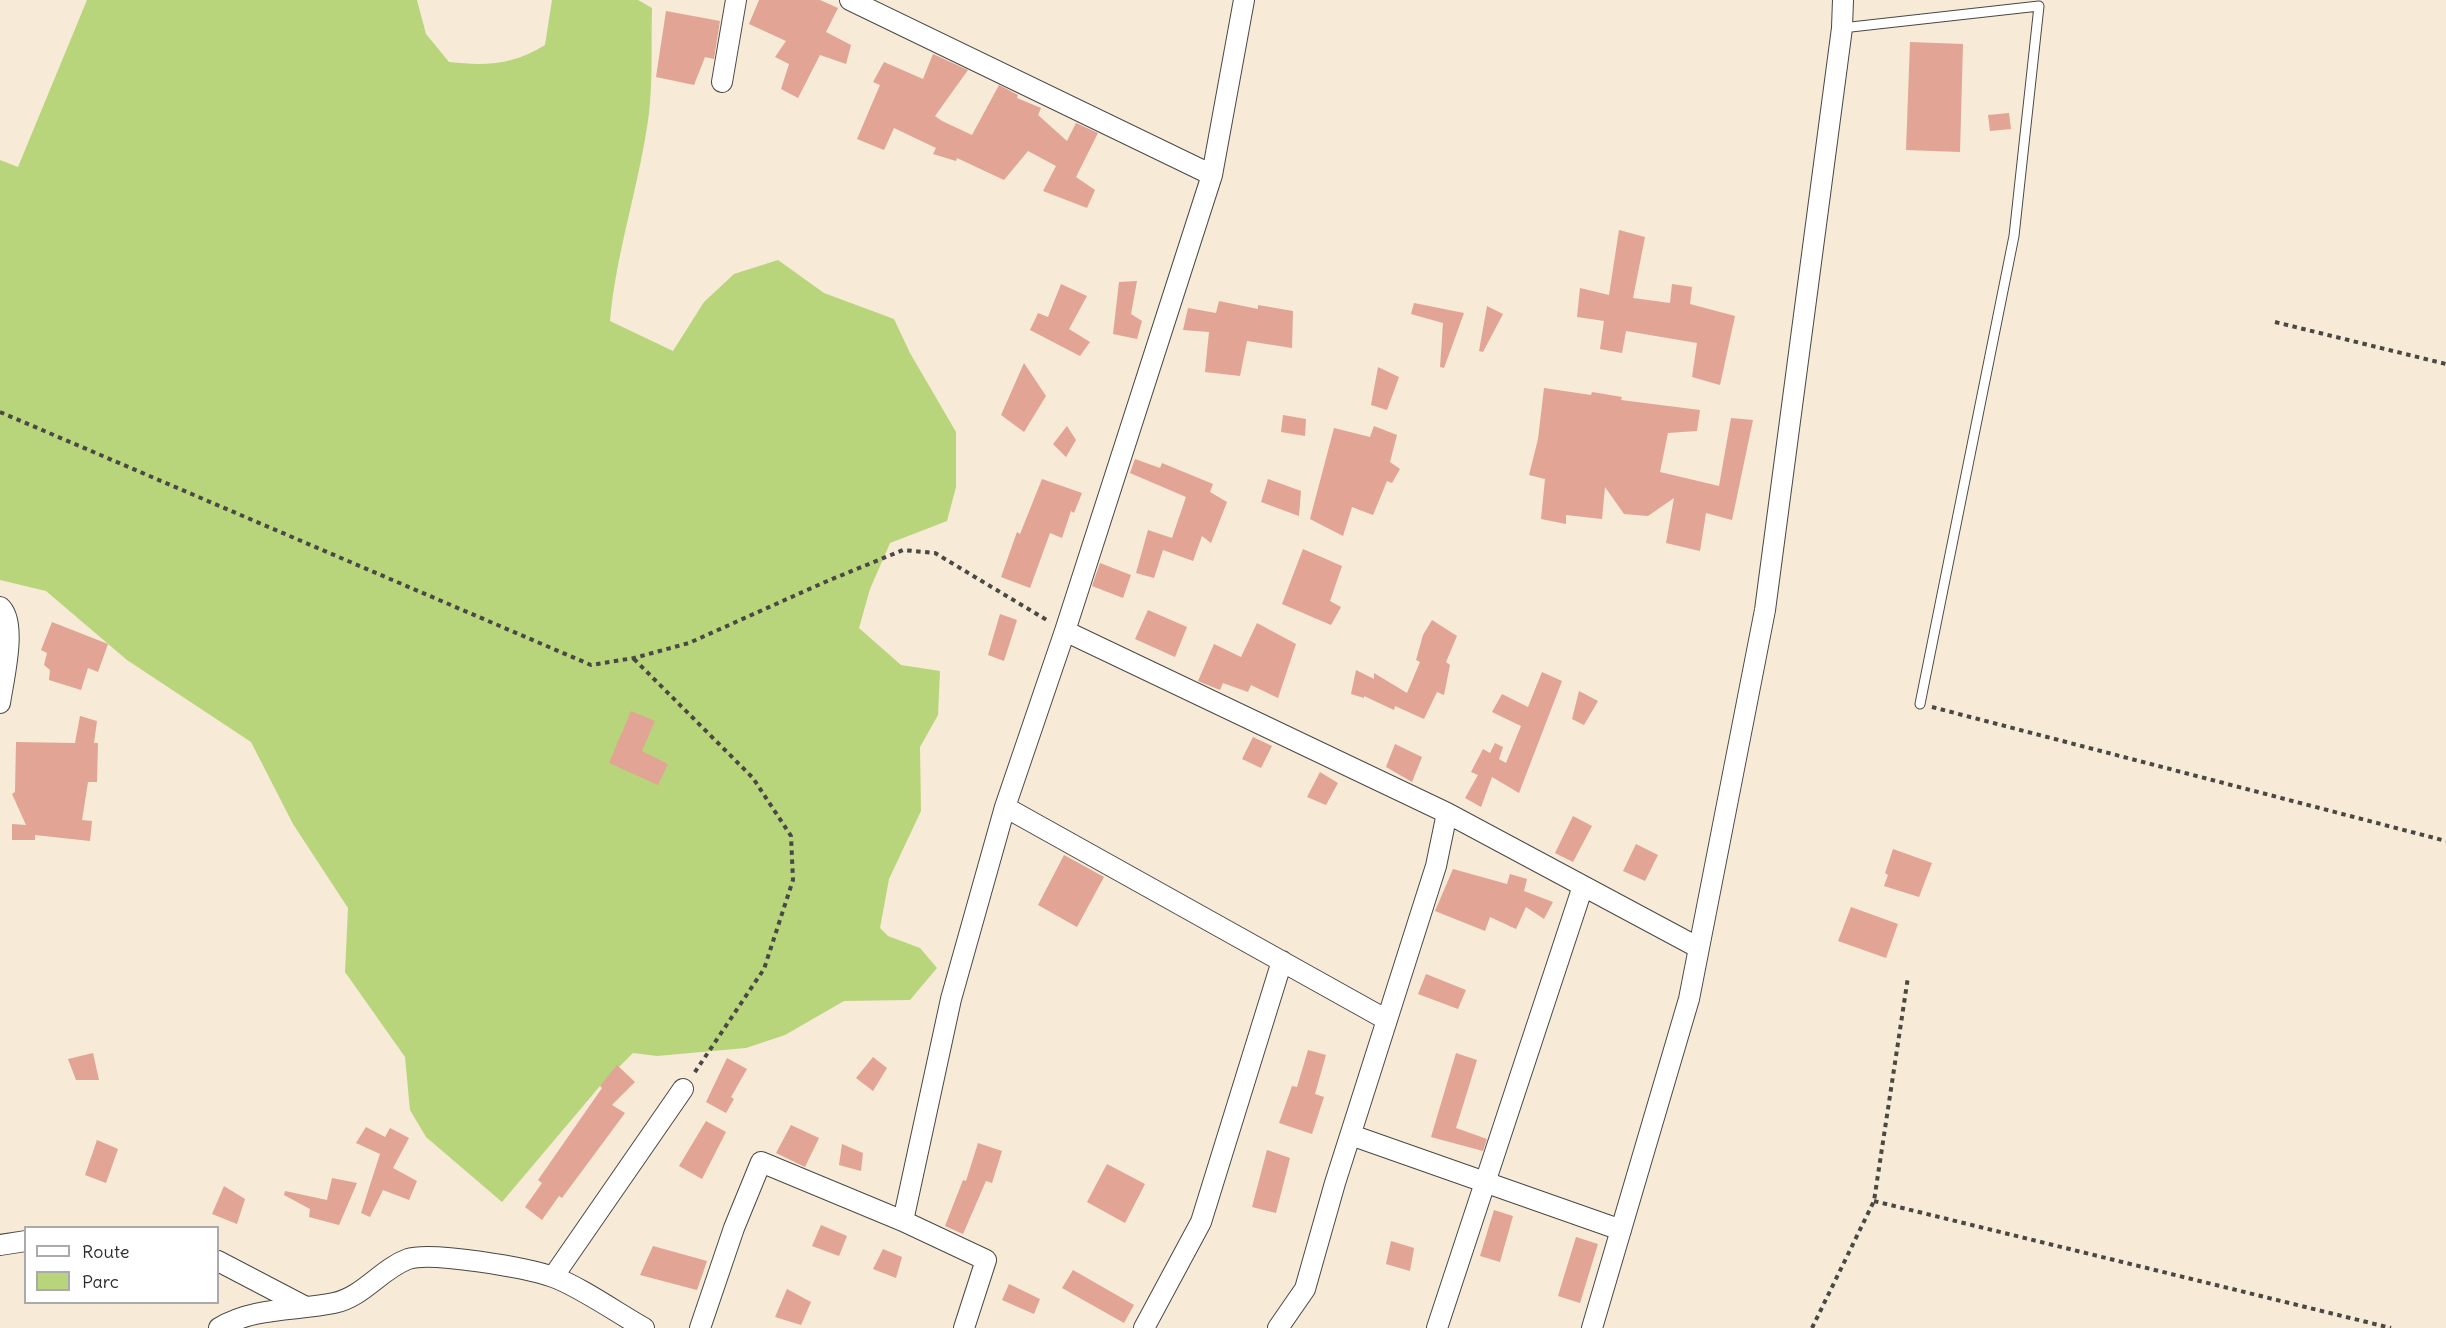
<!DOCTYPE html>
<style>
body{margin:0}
#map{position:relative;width:2446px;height:1328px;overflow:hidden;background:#f7ead7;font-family:Delius,sans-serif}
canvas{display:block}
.legend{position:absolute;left:24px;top:1226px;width:195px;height:78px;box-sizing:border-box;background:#fff;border:2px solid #aaa;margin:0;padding:8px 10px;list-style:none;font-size:18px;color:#2b2b2b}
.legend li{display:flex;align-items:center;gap:12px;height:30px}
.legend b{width:30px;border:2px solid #aaa}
</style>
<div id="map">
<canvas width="2446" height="1328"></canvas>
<ul class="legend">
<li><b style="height:8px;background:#fff"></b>Route</li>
<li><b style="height:16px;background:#b8d57b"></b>Parc</li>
</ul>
</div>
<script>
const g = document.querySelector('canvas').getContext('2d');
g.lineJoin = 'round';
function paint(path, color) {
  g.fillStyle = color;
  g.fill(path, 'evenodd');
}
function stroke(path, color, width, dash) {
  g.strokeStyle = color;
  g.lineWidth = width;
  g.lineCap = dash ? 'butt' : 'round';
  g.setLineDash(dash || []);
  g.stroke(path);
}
paint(new Path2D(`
 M87,0H417L426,34L449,62C486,66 513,65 545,45L552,0H638L652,8C651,42 653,79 649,113C640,184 616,251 610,321L673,351L704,302L734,274L778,260L824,293L894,319L910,353L956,432V487L947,521L890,543L870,589L859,628L901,665L940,671L938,715L920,747L921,811L889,879L880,928L888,936L920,948L937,968L910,1000L844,1001L785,1035L746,1048L657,1056L633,1053L600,1086L502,1202L426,1137L410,1110L405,1057L345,972L348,908L293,824L251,742L127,660L46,591L0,580V160L18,167Z`), '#b8d57b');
paint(new Path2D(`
 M759,0H820L838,8L826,32L851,45L846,64L820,55L798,98L781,89L789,64L775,57L786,41L749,24Z
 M666,11L720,21L714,59L705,57L694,85L656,77Z
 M1910,42L1963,44L1960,152L1906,150Z
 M933,54L968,70L935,116L942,121L972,135L999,85L1018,95L1017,98L1041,108L1038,115L1067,141L1076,123L1098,133L1076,177L1095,190L1087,208L1043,191L1056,166L1028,151L1004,180L957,158L956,161L933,154L936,148L894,128L884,150L857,139L880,85L873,82L884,62L923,79Z
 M2009,113L2011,129L1990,131L1988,115Z
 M1619,230L1645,237L1633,298L1670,303L1672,284L1692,287L1690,304L1735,316L1720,385L1692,377L1697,343L1626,331L1622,353L1600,349L1604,321L1577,317L1580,288L1609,295Z
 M1137,281L1131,314L1142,321L1137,339L1113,334L1119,282Z
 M1061,284L1087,296L1069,329L1090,342L1080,356L1030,330L1038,313L1048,317Z
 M1219,301L1258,309V305L1293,311L1292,348L1247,341L1240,376L1205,372L1209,332L1183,330L1188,308L1216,313Z
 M1414,303L1464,313L1444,368L1440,367L1443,323L1411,314Z
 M1487,306L1503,314L1483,352L1479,351Z
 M1024,363L1046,396L1024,432L1001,415Z
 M1378,367L1399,377L1387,410L1371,405Z
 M1544,388L1591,395L1592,392L1622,397L1621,400L1700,410L1697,431L1668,433L1660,472L1719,486L1731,418L1753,420L1732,520L1706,513L1700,551L1666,543L1674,498L1648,516L1624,514L1605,487L1602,519L1566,515V524L1541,519L1545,479L1529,475L1538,439Z
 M1283,415L1306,419L1305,436L1281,432Z
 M1067,426L1076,440L1066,457L1053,444Z
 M1374,426L1397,435L1390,462L1400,469L1392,483L1387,481L1373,515L1352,507L1343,536L1310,519L1334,428L1370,437Z
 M1135,459L1160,468L1162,463L1213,484L1210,492L1227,502L1211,543L1202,536L1193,561L1163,550L1154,578L1136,573L1148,530L1172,538L1186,497L1130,473Z
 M1042,479L1082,493L1074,513L1071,511L1062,538L1050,533L1030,588L1001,577L1017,532L1020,534Z
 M1268,479L1301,491L1299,516L1261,502Z
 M1303,549L1342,566L1330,601L1341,607L1331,625L1282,604Z
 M1100,563L1131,575L1123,598L1092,586Z
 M1148,610L1187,627L1175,657L1135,639Z
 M1000,614L1017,620L1004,661L988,655Z
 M1432,620L1457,636L1446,662L1450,665L1444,695L1437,692L1424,719L1395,706L1394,710L1364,696V698L1351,694L1356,670L1374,679V673L1407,693L1420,662L1416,660L1423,635Z
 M52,622L108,644L98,672L88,668L81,690L49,680L50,670L44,665L47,653L41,650Z
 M1257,623L1296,644L1278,698L1251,685L1248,692L1223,683L1220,690L1198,681L1214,644L1241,657Z
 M1542,672L1562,681L1519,793L1492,777L1481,807L1465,798L1478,775L1471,772L1483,749L1490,753L1495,743L1503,747L1499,759L1506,763L1521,726L1492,712L1502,694L1528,707Z
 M1579,691L1598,701L1584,725L1572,719Z
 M631,711L655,721L642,751L668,764L658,785L609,763Z
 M80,716L97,721L94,743H98L97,782H88L82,820L92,821L90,841L35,835V840H12V824L26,825L12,794L15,792L16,742L75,743Z
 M1253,737L1272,746L1261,768L1242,759Z
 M1395,744L1422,757L1412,782L1386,767Z
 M1320,772L1338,783L1326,805L1307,797Z
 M1573,816L1592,826L1573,862L1555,853Z
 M1636,844L1658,855L1645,881L1623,871Z
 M1893,849L1932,863L1919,897L1884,886L1888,875L1885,873Z
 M1064,855L1104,877L1077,927L1038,905Z
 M1453,869L1507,884L1510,874L1527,879L1524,891L1553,902L1544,919L1526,907L1516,929L1490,917L1485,931L1435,911Z
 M1851,907L1898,924L1886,958L1838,941Z
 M1426,974L1466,990L1458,1009L1418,994Z
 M1308,1050L1326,1055L1315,1094L1324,1097L1312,1134L1279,1123L1292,1086L1297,1087Z
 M93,1053L99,1080H76L68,1059Z
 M1456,1053L1477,1060L1456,1128L1487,1139L1483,1151L1431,1137Z
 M873,1057L887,1068L873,1091L856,1078Z
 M727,1058L747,1069L731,1097L734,1099L726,1113L706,1102Z
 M617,1065L635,1082L612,1105L625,1113L562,1198L559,1196L542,1220L525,1207L542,1183L538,1180L602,1088L600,1086Z
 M706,1121L726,1132L702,1179L679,1166Z
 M791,1125L819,1138L805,1167L776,1153Z
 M366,1127L385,1137L390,1128L409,1138L393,1168L417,1181L409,1200L383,1190L370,1217L361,1213L380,1154L356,1143Z
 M97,1140L118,1149L106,1183L85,1175Z
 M978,1143L1002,1151L992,1183L986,1181L963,1234L945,1226L963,1180L966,1181Z
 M842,1144L863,1153L861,1171L839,1165Z
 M1267,1150L1290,1158L1276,1213L1252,1207Z
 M1107,1164L1145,1184L1125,1223L1087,1202Z
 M332,1178L357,1183L339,1225L309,1217L310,1209L284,1195L285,1191L327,1200Z
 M224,1186L245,1199L237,1224L212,1214Z
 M1494,1210L1513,1216L1500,1262L1480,1256Z
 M821,1225L847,1236L839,1256L812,1246Z
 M1576,1237L1598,1244L1580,1303L1558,1296Z
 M1391,1241L1414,1248L1410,1271L1386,1264Z
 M653,1246L707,1261L697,1290L640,1275Z
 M883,1249L902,1257L896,1278L873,1269Z
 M1073,1270L1134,1305L1124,1323L1062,1288Z
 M1009,1284L1040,1299L1034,1314L1002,1300Z
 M787,1289L811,1302L801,1325L775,1317Z`), '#e1a495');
const service = new Path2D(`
 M1842,28L2039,6L2014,236L1920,704`);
const minor = new Path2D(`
 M850,0L1212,175
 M722,82L736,0
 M0,607C18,622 3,681 0,703
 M1065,631L1447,813L1699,948
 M1005,807L1387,1020
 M1351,1135L1621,1230
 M903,1221L951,999L1005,807L1065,631L1212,175L1244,0
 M0,1245L26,1241
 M218,1261L306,1307
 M553,1277L683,1089
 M219,1328C254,1307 295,1311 334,1303C363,1297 381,1269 408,1259C431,1251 528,1268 553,1277C579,1286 619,1314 644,1328
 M700,1328L734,1228L761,1162L903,1221L986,1260L964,1328
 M1144,1328L1201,1222L1282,961
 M1278,1328L1305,1289L1335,1183L1436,866L1447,813
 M1437,1328L1583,886
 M1592,1328L1689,999L1765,610L1842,28L1843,0`);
stroke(service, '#4a4845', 11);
stroke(minor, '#4a4845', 22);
stroke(new Path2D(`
 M2275,322L2446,364
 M0,412L591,665L634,658L689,643L825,582L903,550L935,553L1050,622
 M634,659L753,778L791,836L793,880L764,969L693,1075
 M1932,707L2446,841
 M1874,1201L2391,1328
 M1812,1328L1874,1201L1908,977`), '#4a4845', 4, [4.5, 4.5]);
stroke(service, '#fff', 9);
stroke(minor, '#fff', 20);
</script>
